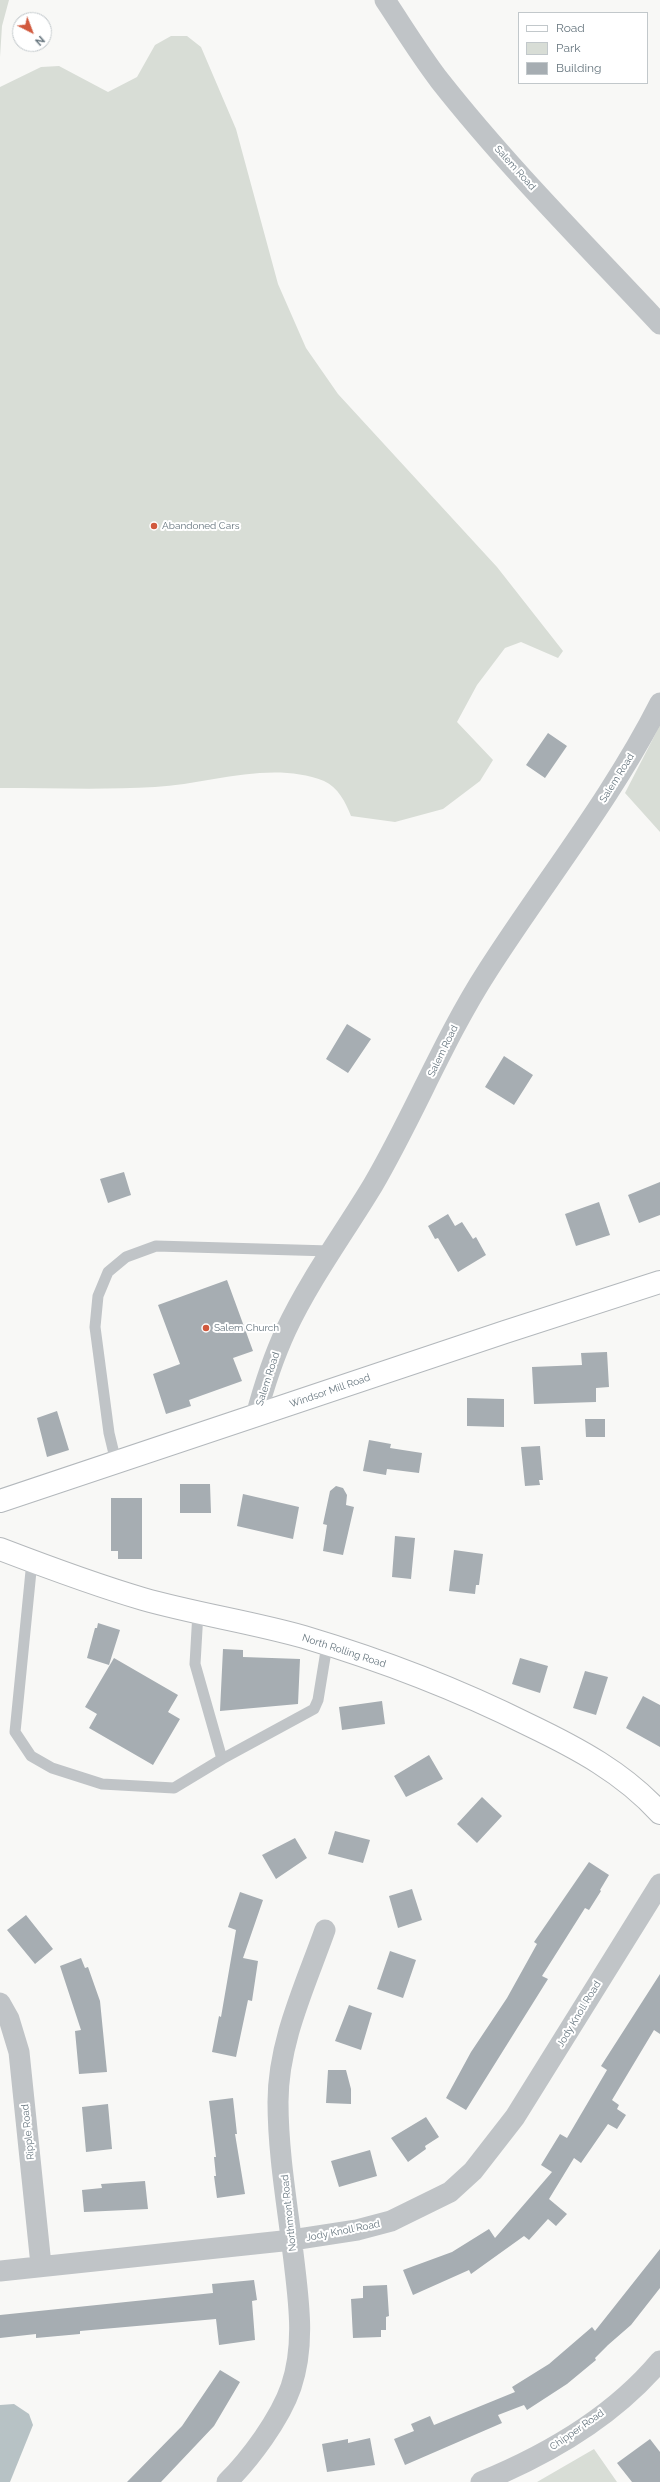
<!DOCTYPE html>
<style>
body{margin:0}
#map{position:relative;width:660px;height:2482px;overflow:hidden;background:#f8f8f6;font-family:Raleway,sans-serif}
canvas{display:block}
.legend{position:absolute;left:518px;top:12px;width:130px;height:72px;box-sizing:border-box;background:#fff;border:1px solid #c2c8cb;margin:0;padding:5px 7px;list-style:none;font-size:12px;color:#66757e}
.legend li{display:flex;align-items:center;gap:8px;height:20px}
.legend b{width:20px;border:1px solid #c2c8cb}
.north{position:absolute;left:12px;top:12px;width:40px;height:40px;box-sizing:border-box;background:#fff;border:1px solid #c2c8cb;border-radius:50%;rotate:138deg;font-size:11px;font-weight:700;line-height:16px;text-align:center;color:#66757e}
.north::after{content:'';display:block;margin:auto;width:14px;height:18px;background:#d1593d;clip-path:polygon(50% 0,100% 100%,50% 72%,0 100%)}
</style>
<div id="map">
<canvas width="660" height="2482"></canvas>
<ul class="legend">
<li><b style="height:5px;background:#fff"></b>Road</li>
<li><b style="height:11px;background:#d8ddd6"></b>Park</li>
<li><b style="height:11px;background:#a6adb2"></b>Building</li>
</ul>
<div class="north">N</div>
</div>
<script>
const g = document.querySelector('canvas').getContext('2d');
g.lineJoin = 'round';
function paint(path, color) {
  g.fillStyle = color;
  g.fill(path, 'evenodd');
}
function stroke(path, color, width, dash) {
  g.strokeStyle = color;
  g.lineWidth = width;
  g.lineCap = dash ? 'butt' : 'round';
  g.setLineDash(dash || []);
  g.stroke(path);
}
function drawText(font, color, halo, rows, align = 'center') {
  g.font = font + ' Raleway,sans-serif';
  g.lineWidth = 4;
  g.setLineDash([]);
  g.textBaseline = 'middle';
  g.strokeStyle = halo;
  g.fillStyle = color;
  for (const [text, x, y, turn = 0] of rows) {
    g.save();
    g.translate(x, y);
    g.rotate((+turn || 0) * Math.PI / 180);
    g.textAlign = isNaN(turn) ? turn : align;
    if (halo) g.strokeText(text, 0, 0);
    g.fillText(text, 0, 0);
    g.restore();
  }
}
paint(new Path2D(`
 M0,0H9L2,26L0,57Z
 M171,36H187L201,47L236,129L278,284L306,348L338,394L497,567L563,651L558,658L521,642L505,648L477,685L457,722L493,760L480,781L443,809L395,822L351,816C346,803 338,787 324,781C271,760 209,784 155,787C104,790 52,788 0,788V87L41,67L59,66L108,92L137,77L155,45Z
 M660,725V832L625,793Z
 M594,2449L617,2482H537Z`), '#d8ddd6');
paint(new Path2D(`
 M14,2404L29,2414L33,2425L10,2482H0V2405Z`), '#b7c2c5');
paint(new Path2D(`
 M548,733L567,746L545,778L526,765Z
 M347,1024L371,1039L348,1073L326,1059Z
 M504,1056L533,1075L514,1105L485,1087Z
 M124,1172L131,1195L108,1203L100,1179Z
 M660,1182V1215L639,1223L628,1195Z
 M599,1202L610,1235L576,1246L565,1214Z
 M448,1214L455,1226L462,1222L473,1239L476,1237L486,1255L458,1272L438,1238L435,1239L428,1226Z
 M227,1280L253,1351L233,1358L242,1381L189,1400L191,1406L166,1414L153,1374L180,1364L158,1305Z
 M607,1352L609,1387L596,1388V1402L534,1404L532,1367L582,1365L581,1353Z
 M467,1398L504,1399V1427L467,1426Z
 M57,1411L69,1450L47,1457L37,1418Z
 M585,1419H605V1437H586Z
 M369,1440L391,1444L390,1448L422,1453L419,1473L387,1469L386,1475L363,1471Z
 M540,1446L543,1480H539L540,1485L525,1486L521,1447Z
 M180,1484H210L211,1513H180Z
 M336,1486L343,1488L347,1495L346,1505L354,1507L343,1555L323,1551L327,1525L323,1524L330,1491Z
 M243,1494L299,1507L293,1539L237,1526Z
 M111,1498H142V1559H118V1551H111Z
 M395,1536L415,1538L411,1579L392,1577Z
 M454,1550L483,1554L479,1585H476L475,1594L449,1591Z
 M98,1623L120,1630L109,1665L87,1658L95,1628H97Z
 M223,1649L243,1650V1657L300,1659L298,1704L220,1711Z
 M114,1658L178,1695L168,1712L180,1719L153,1765L89,1728L97,1714L85,1707Z
 M520,1658L548,1666L540,1693L512,1684Z
 M585,1671L608,1677L596,1715L573,1708Z
 M643,1696L660,1705V1747L626,1728Z
 M382,1701L385,1724L342,1730L339,1707Z
 M429,1755L443,1779L406,1797L394,1776Z
 M482,1797L502,1816L477,1843L457,1824Z
 M335,1831L370,1840L363,1863L328,1854Z
 M295,1838L307,1858L276,1879L262,1855Z
 M589,1862L609,1875L600,1890L601,1891L589,1910L585,1908L542,1976L548,1979L466,2110L446,2098L471,2052L507,1998L537,1944L534,1942Z
 M412,1889L422,1920L398,1928L389,1896Z
 M240,1892L263,1900L243,1958L258,1961L252,2001L248,2000L236,2057L212,2052L219,2016L221,2017L236,1930L228,1927Z
 M26,1915L53,1949L35,1964L7,1930Z
 M390,1951L416,1960L403,1998L377,1989Z
 M81,1958L85,1968L88,1967L100,2001L107,2072L79,2074L75,2031L81,2030L60,1966Z
 M660,1974V2034L654,2030L612,2100L619,2105L617,2109L626,2115L617,2129L608,2124L581,2163L574,2158L549,2199L567,2214L556,2226L548,2219L529,2240L524,2236L471,2274L469,2270L413,2295L403,2270L452,2252L489,2229L495,2238L552,2172L541,2165L560,2134L567,2138L607,2070L601,2066Z
 M349,2005L372,2013L361,2050L335,2041Z
 M328,2070H346L351,2089V2104L326,2103Z
 M233,2098L237,2134H235L245,2194L217,2198L214,2176H216L214,2157H216L209,2101Z
 M108,2104L112,2149L86,2152L82,2107Z
 M426,2117L439,2137L425,2146L426,2149L408,2162L391,2138Z
 M370,2150L377,2176L339,2187L331,2161Z
 M145,2181L148,2209L84,2212L82,2190L102,2188L101,2184Z
 M660,2249V2288L631,2325L608,2345L595,2358L596,2360L567,2384L527,2410L524,2405L498,2415L502,2423L405,2465L394,2439L414,2431L411,2424L430,2416L434,2425L515,2392L512,2387L549,2364L592,2327L595,2331Z
 M254,2280L257,2300L252,2301L255,2340L219,2345L216,2319L80,2331V2334L36,2338V2334L0,2338V2315L213,2293L212,2284Z
 M387,2285L389,2316L386,2317V2330H381V2337L353,2338L351,2299L363,2298V2286Z
 M220,2370L240,2382L214,2426L161,2482H127L182,2426Z
 M370,2438L375,2465L327,2472L322,2444L348,2439V2443Z
 M650,2439L660,2452V2482H632L617,2463Z`), '#a6adb2');
const secondary = new Path2D(`
 M0,1501L505,1332L660,1282`);
const primary = new Path2D(`
 M0,1549C47,1567 95,1585 143,1599C196,1614 251,1622 304,1637C381,1660 457,1689 529,1725C577,1748 624,1773 660,1813`);
stroke(secondary, '#b3b8bc', 24);
stroke(primary, '#b4b8bb', 24);
stroke(new Path2D(`
 M116,1462L109,1433L95,1327L98,1296L108,1272L126,1257L156,1246L330,1251
 M32,1561L15,1732L31,1756L52,1768L102,1784L174,1788L222,1759L195,1664L198,1612
 M222,1759L314,1709L318,1700L327,1645`), '#c0c4c7', 11);
stroke(new Path2D(`
 M385,0C403,27 420,55 440,81C507,166 585,244 660,324
 M256,1416C264,1386 273,1358 286,1330C310,1279 344,1233 373,1185C414,1115 444,1038 488,970C545,881 612,798 660,703
 M0,2003L9,2019L19,2052L41,2265
 M0,2271L292,2240L357,2230L391,2221L450,2192L473,2171L515,2117L660,1884
 M227,2482C250,2459 280,2419 291,2387C305,2346 299,2303 294,2261C288,2209 278,2155 278,2102C278,2042 305,1986 325,1930
 M481,2482C547,2455 614,2416 660,2361`), '#c0c4c7', 21);
stroke(secondary, '#fff', 22);
stroke(primary, '#fff', 22);
for (const [x, y, r, color] of [
 [154,526,4,"#d1593d"],
 [206,1328,4,"#d1593d"]
]) {
  const dot = new Path2D();
  dot.arc(x, y, r, 0, 2 * Math.PI);
  g.fillStyle = color;
  g.fill(dot);
  stroke(dot, '#fff', 1.5);
}
drawText('10px', '#66757e', '#fff', [
 ["Salem Road",515,168,48],
 ["Salem Road",617,778,-58],
 ["Salem Road",443,1051,-64],
 ["Salem Road",268,1379,-72],
 ["Windsor Mill Road",330,1391,-19],
 ["North Rolling Road",344,1651,18],
 ["Jody Knoll Road",579,2014,-59],
 ["Ripple Road",28,2132,-96],
 ["Northmont Road",289,2213,-96],
 ["Jody Knoll Road",343,2231,-11],
 ["Chipper Road",577,2430,-35]
]);
drawText('10px', '#66757e', '#fff', [
 ["Abandoned Cars",162,526],
 ["Salem Church",214,1328]
], 'left');
</script>
